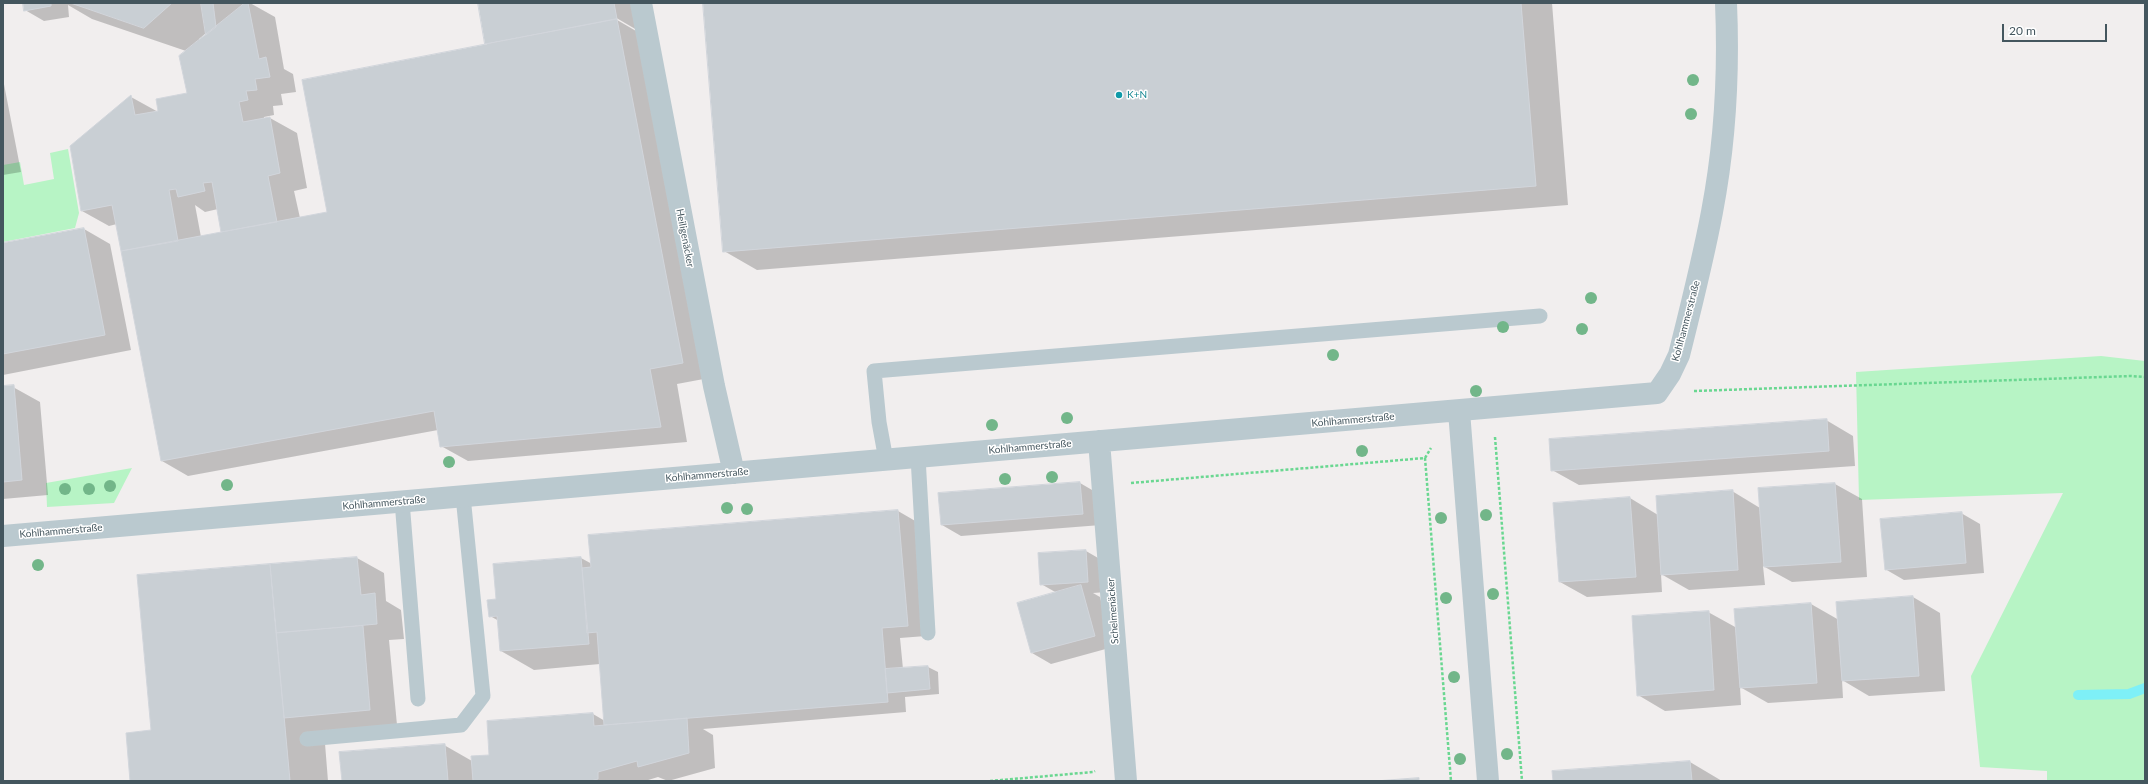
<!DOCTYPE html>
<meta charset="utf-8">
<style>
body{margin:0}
#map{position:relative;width:2148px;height:784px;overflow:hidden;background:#f1eeee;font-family:Lato,sans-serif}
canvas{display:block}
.frame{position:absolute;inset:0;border:4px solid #44565e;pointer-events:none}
.scale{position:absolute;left:2002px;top:24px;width:105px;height:18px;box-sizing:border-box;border:2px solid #44565e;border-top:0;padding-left:5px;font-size:12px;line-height:14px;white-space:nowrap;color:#44565e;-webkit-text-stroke:3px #fff;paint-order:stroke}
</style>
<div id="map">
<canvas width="2148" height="784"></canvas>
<div class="frame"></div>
<div class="scale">20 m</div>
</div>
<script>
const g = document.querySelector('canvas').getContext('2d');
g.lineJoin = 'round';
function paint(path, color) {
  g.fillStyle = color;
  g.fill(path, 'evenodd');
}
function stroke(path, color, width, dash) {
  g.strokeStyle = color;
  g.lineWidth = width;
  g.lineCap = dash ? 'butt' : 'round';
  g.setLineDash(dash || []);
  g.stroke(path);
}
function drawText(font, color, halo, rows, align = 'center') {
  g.font = font + ' Lato,sans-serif';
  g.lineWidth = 3;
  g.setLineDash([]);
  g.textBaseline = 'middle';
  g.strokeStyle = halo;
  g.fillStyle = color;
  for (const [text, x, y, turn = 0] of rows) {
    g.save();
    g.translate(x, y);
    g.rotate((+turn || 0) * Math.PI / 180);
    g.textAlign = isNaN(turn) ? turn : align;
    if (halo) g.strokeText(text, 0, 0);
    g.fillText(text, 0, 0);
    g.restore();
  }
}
paint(new Path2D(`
 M68,149L79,213L75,228L3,242V165L20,162L24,185L54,179L50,153Z
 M2101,356L2145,361V781H2047V771L1980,767L1971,676L2063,493L1859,500L1856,372Z
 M132,468L114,503L47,507L46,483Z`), '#b7f4c5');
paint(new Path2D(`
 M24,3H250L275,17L284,69L293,74L296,92L281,94L283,105L273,106L274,115L264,117V119L270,118L297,133L307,188L294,191L300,218L328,213L488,45L486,43L479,3H643L649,37L613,16L612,17L648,38L709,378L677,384L687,442L468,461L441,446L438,430L188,476L162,461L117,224L109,226L82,211L131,97L160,113L188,94L186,51L92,19L68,5L69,17L44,21L25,10ZM206,33L207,35L200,40L199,39ZM195,205L205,212L218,209L222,233L201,237Z
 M704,3H1552L1568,205L757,270L724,251Z
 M3,79L21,172L3,175Z
 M84,229L110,244L131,350L3,375V244Z
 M3,387H13L40,402L48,495L3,499Z
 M1826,420L1853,436L1855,466L1579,485L1552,470Z
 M1080,483L1099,494L1101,525L961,536L942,525L939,494Z
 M1835,484L1862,499L1867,577L1792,582L1763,566L1765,585L1689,590L1661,574L1662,592L1587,597L1560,582L1554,504L1630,498L1658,515L1732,491L1760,508Z
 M898,511L917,522L926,636L900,638L903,669L928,667L938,672L939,694L905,697L906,712L703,729L713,735L715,768L668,781L658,777L645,781H343L444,745L472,761L490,756L593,714L605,721L600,664L534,670L501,651L499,621L490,616L497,600L581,558L592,564Z
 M1961,513L1980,524L1984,573L1904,580L1885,569Z
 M1086,551L1105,562L1107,592L1093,593L1100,597L1113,647L1051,664L1032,653L1019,604L1057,593L1041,584Z
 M357,558L384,573L386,601L401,610L404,639L389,640L397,725L324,731L328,781H131L152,731Z
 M1913,597L1940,613L1945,691L1869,696L1842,680L1843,698L1768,703L1740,687L1741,705L1665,711L1638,695L1708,612L1737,628L1811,604L1839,620Z
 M1690,762L1722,781H1554Z`), '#0003');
stroke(new Path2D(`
 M2078,695L2129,694L2145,688`), '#7ef0f7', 10);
const building = new Path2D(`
 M23,3H51V6L24,11Z
 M71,3H172L144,28Z
 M201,3H213L216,27L206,35Z
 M245,3H248L259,59L266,57L270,77L255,79L257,90L246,91L248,100L239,102L243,122L270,117L280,173L268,176L277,222L221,232L212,182L203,183L205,191L178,197L176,189L169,190L178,241L121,251L112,205L81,211L70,146L131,95L135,115L158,111L156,99L187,93L179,56Z
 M478,3H614L617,19L485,44Z
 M703,3H1521L1536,186L723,252Z
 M617,19L683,363L650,369L661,427L440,447L434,411L161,461L121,251L327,212L302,80Z
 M84,228L105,335L3,354V243Z
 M14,385L22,480L3,482V386Z
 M1827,419L1829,451L1551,471L1549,439Z
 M1080,482L1083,514L941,525L938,493Z
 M1835,483L1841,562L1764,567L1758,488Z
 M1733,490L1738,570L1661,575L1656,496Z
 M1630,497L1636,577L1559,582L1553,503Z
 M898,510L908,626L882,628L888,702L604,725L597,632L587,633L582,568L591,567L588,535Z
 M1962,512L1966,563L1885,570L1880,519Z
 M1086,550L1088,582L1040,585L1038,553Z
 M357,557L361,595L375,593L377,624L276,633L270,564Z
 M581,557L589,644L500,651L497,616L489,617L487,600L496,599L493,564Z
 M270,564L290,781H130L126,733L151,730L137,575Z
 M1081,585L1095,636L1031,653L1017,603Z
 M1913,596L1919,676L1842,681L1836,602Z
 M1811,603L1817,683L1740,688L1734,609Z
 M1709,611L1714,690L1637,696L1632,616Z
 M363,626L370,710L284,718L276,633Z
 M928,666L930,689L887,693L885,669Z
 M593,713L594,726L687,718L689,753L638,767L637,761L598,772V779L590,781H473L471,756L489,755L487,721Z
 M445,744L448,781H342L339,752Z
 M1690,761L1692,781H1553L1552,771Z
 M1419,778V781H1376Z`);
paint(building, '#c9cfd4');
stroke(building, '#d1d5db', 1);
stroke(new Path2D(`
 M1694,391L2131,376L2145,377
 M1495,437L1522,781
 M1425,458L1431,448
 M1131,483L1425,458L1451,781
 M990,781L1093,772L1095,771`), '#6ad791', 2.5, [3, 2]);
stroke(new Path2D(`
 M918,457L928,633
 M886,460L879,422L874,371L1540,316
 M402,501L418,699
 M307,739L461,725L483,696L463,496`), '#bac9cf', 15);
stroke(new Path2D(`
 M641,3L714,386L734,473
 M1459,411L1488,781
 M1099,441L1126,781
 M3,536L1657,393L1670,374L1679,355C1691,307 1703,260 1712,212C1725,144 1729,73 1726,3`), '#bac9cf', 22);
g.fillStyle = '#72b689';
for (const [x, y] of [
 [1693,80],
 [1691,114],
 [1591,298],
 [1503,327],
 [1582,329],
 [1333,355],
 [1476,391],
 [1067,418],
 [992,425],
 [1362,451],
 [449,462],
 [1052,477],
 [1005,479],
 [227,485],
 [110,486],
 [65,489],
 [89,489],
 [727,508],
 [747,509],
 [1486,515],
 [1441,518],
 [38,565],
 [1493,594],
 [1446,598],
 [1454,677],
 [1507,754],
 [1460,759]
]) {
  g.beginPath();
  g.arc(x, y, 6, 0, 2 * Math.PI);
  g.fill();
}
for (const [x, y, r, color] of [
 [1119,95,4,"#0f9aa8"]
]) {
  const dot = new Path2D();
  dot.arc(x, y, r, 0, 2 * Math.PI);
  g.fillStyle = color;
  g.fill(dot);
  stroke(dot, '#fff', 1.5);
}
drawText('10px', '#0d838f', '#fff', [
 ["K+N",1127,95]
], 'left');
drawText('10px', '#44565e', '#fff', [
 ["Heiligenäcker",685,238,79],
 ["Kohlhammerstraße",1686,321,-75],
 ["Kohlhammerstraße",1353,420,-5],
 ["Kohlhammerstraße",1030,447,-5],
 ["Kohlhammerstraße",707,475,-5],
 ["Kohlhammerstraße",384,503,-5],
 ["Kohlhammerstraße",61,531,-5],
 ["Schelmenäcker",1113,611,-94]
]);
</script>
